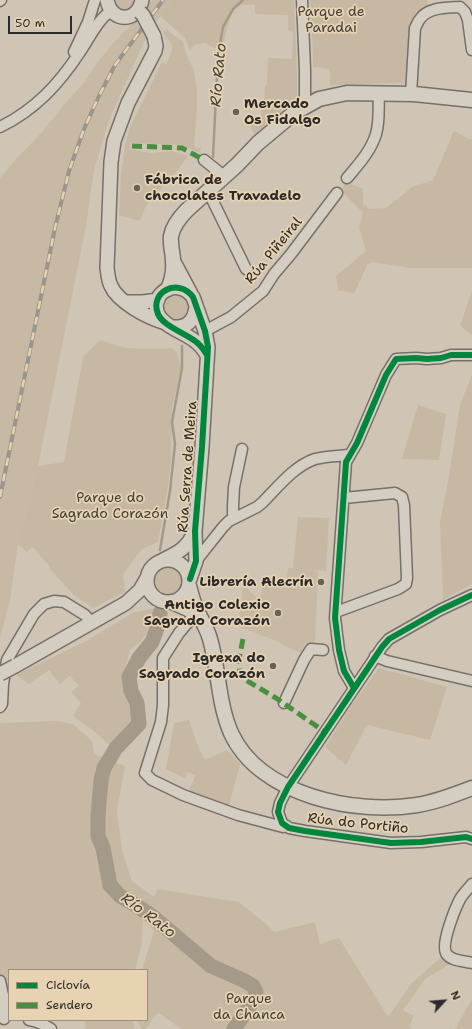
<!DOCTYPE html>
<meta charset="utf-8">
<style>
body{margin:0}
#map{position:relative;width:472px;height:1029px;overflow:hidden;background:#d0c5b5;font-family:"Shantell Sans",sans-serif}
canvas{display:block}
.legend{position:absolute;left:8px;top:969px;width:140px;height:52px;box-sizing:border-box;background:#e7d2b1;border:1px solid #9c8f7b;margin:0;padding:5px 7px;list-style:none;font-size:12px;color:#2b2b2b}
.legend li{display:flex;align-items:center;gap:8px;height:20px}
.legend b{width:20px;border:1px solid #9c8f7b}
.north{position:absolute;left:424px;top:981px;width:40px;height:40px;-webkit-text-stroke:3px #e7d2b1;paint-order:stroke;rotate:64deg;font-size:11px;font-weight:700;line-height:16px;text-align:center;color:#2b2b2b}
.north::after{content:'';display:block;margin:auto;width:14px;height:18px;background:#2b2b2b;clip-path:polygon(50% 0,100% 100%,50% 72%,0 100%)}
.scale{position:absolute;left:8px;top:16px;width:64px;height:18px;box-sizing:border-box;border:2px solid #2b2b2b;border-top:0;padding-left:5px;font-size:12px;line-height:14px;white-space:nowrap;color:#2b2b2b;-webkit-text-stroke:3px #e7d2b1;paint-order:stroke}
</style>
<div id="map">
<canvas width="472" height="1029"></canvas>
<ul class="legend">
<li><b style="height:5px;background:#00873e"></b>Ciclovía</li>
<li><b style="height:5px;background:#4a8e3f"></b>Sendero</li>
</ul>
<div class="north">N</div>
<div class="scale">50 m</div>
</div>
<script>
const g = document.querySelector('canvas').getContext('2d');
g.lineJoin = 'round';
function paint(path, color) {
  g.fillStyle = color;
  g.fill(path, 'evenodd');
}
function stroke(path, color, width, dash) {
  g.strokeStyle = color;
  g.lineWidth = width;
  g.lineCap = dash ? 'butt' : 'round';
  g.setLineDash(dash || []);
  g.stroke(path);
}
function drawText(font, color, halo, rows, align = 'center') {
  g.font = font + ' "Shantell Sans",sans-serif';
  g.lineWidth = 3.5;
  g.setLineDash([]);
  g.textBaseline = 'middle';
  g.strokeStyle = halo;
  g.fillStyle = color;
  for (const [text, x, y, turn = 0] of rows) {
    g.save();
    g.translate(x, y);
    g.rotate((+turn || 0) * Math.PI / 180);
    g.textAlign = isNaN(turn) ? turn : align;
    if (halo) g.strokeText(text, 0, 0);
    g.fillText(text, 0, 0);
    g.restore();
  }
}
paint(new Path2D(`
 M152,0H173L154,24L144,42L109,120L94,170L86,226L38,466L18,544L10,600L0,639V178L17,158L43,131L64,105L86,80L100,59L117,39L134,22Z
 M288,568L318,571L315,643H305L301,653L282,645L279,642L238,626L243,586L260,600L262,589L265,583L286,584Z`), '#c7b9a3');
paint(new Path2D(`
 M112,0H139L127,13L117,9Z
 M173,0H293L294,1L297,69V98L296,101L255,135L251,129L252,116H261V100H264L265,85H267L268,58L292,59L293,32L288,31V15L255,14V5C251,5 246,4 242,5C229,8 224,39 223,51L210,46L205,43L194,45L190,51L185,38L160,16Z
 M310,0H427L429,9L411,30L406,83L330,85V69L313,67V54Z
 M166,29L183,42L187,57L194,70L197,90V109L194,145L197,149L201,147L200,153L181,145L131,143L129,149L150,153L172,151L188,156L177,171L153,197L145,208L140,221L119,215L121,174L125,146L130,127L162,62L166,64C174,48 175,47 163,33Z
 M454,131L471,140L472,138V268H411L373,262L368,264L354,293L338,290L336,276L366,251L359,227L363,213L341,191L346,182L363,189V204L369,209L386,208L412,187L433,180Z
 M472,291V335L460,326Z
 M164 308a13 13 0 1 1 26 0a13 13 0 1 1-26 0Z
 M100,340L125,348L155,349L172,348L177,353L181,367L180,373L172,408L171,461L167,493L158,542L142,549L123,574L125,592L93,608L73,594L51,570L49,566L33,547L27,552L18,544L38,466L64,462L83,357Z
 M472,374V584L443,600L440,522L449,476L460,405Z
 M418,405L446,414L439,460L402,459Z
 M298,517L329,518L326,571L293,569Z
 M155 580a14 14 0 1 1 28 0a14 14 0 1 1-28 0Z
 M157,608L158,615L157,618L140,642L130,650L125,669L136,712L137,723C128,731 119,737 111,746L90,728L73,716L81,703L71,692L79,686L70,676L60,684L49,670L29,684L16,675L88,640L134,612Z
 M379,668L447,687L430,740L367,725L346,765L325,747L354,702Z
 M189,720L197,744L205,760L227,750L240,764L228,809L187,794L196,775L187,772L185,778L166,769L174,723Z
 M58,721L73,724L92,741L94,754L125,766L117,810L122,851L132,881L154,897L158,889L239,902L265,923L274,932L315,922L320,944L339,938L388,1017L412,983L441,957L450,964L425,979L403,1010L414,1016L409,1027L413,1029H181L159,1013L155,1016L146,1029H141L137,1020H147V970H142L154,931L143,920L142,943L135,970H9V1014L0,976V723Z
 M472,999V1029H455Z
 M84,1020H132L135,1029H84L86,1025Z`), '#c6b8a3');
stroke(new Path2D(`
 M213,157L217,76L219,50L223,27L233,9L243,0
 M160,550L170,491L175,444L172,422L182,368V346`), '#a59a89', 2.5);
stroke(new Path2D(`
 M160,613L159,623L152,642L139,658L129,677L131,691L137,703L139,724L116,748L104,768L101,780L98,816V836L103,848L110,885L120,896L134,904L152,916L211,966L245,981L253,986L256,992L253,1001L234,1029`), '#a59a89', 15);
const minor = new Path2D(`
 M302,0L305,70V107
 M0,1L1,0
 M74,52L88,22L95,0
 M411,94L415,28C417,25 418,21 420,19C428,7 447,8 460,7L465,12L468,20L472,50
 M0,127C35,110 59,84 80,52C89,39 98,19 111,11
 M204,160L224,176
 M347,178C358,165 371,151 376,134C380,121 378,107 379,94
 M208,191L246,269
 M205,331L231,317L263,291L274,274L291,254L337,193
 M233,519V506L234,487L242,449
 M196,561L223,527L229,521L257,507L262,503C277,488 294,466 315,459C326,456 338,456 349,455
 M472,595L440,610L389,639L382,647L288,787L280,803L278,812L282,823L289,828L305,831L391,843L421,842L466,837L472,839
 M336,612L398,589L406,584L407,578L404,505L402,497L395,493L344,498
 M195,614L179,633L163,658V705L161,722L145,773L152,780L183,795L238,815L283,827L287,826
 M375,656L387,661L472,681
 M354,688L344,671L339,650L335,618L346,462L357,443L386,375L396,359L416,358L427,359L441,358L451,355H472
 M284,703L304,660L311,649L323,650
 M0,707L2,704L3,684L7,660L34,614L44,604L54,601L64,602L85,615L92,623
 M472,884C468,889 463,894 460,899C455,909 441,943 446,953C450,961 464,961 472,963
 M0,981L4,1000V1019
 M29,1020C37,1021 45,1025 51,1029`);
const tertiary = new Path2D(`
 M107,0C111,23 138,23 142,0
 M154,36L156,46L155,51L128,103L114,141L111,162L107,268C108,274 108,280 111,286C118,302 147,317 163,322
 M125,302H143L158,300
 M172,327C186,328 194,322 196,307
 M147 581a21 21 0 1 1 42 0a21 21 0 1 1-42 0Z
 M163,560C177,553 188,548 194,532
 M190,579L196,561L195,531L202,447L208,347L205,331L193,297C178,277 149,292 158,314C163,326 185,333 195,341C201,345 204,350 207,355
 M15,666L126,603L140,590L147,578`);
const secondary = new Path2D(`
 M173,261L190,293
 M168,289C172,280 174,271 173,261C173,253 170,245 171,236C173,226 180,217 187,210L237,165L258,143L294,113L319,99L347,93L414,94L472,100
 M189,586C191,594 193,601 196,609C201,619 207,628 210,639C219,670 218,703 231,733C260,796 356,815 417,805C436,802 454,795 472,788
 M172,602L188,609L201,619`);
stroke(minor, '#757069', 13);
stroke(tertiary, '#757069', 16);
stroke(secondary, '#757069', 17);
stroke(minor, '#d4cdc1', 10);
stroke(tertiary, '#d4cdc1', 13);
stroke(secondary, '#d4cdc1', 14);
const rail = new Path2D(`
 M0,497L55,228L69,171L84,129L99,96L115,65L163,0`);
stroke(rail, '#9a958d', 4);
stroke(rail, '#e7d2b1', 2.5, [8]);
const tertiaryBridge = new Path2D(`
 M140,12L143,15L154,36
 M0,674L15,666`);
stroke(tertiaryBridge, '#757069', 16, []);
stroke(tertiaryBridge, '#d4cdc1', 13);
stroke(new Path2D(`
 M132,146L182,148L204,160
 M243,639L239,659L240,673L244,679L276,698L325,732`), '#4a8e3f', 5, [10, 5]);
stroke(new Path2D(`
 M190,579L196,561L195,531L202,447L208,347L205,331L193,297C178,277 149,292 158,314C163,326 185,333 195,341C201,345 204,350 207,355
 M472,595L440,610L389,639L382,647L288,787L280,803L278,812L282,823L289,828L305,831L391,843L421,842L466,837L472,839
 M354,688L344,671L339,650L335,618L346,462L357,443L386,375L396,359L416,358L427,359L441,358L451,355H472`), '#00873e', 6);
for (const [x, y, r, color] of [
 [236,112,4,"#65615b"],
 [137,188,4,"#65615b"],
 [321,582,4,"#65615b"],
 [278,613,4,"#65615b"],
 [273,666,4,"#65615b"]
]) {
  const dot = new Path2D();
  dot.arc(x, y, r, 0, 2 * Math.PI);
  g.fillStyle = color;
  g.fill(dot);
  stroke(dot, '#e7d2b1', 1.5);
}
drawText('14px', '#413f3b', '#e7d2b1', [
 ["Parque de",331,12],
 ["Paradai",331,28],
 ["Parque do",110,498],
 ["Sagrado Corazón",110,514],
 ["Parque",249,999],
 ["da Chanca",249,1015]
]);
drawText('bold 14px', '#2b2b2b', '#e7d2b1', [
 ["Mercado",244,104,"left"],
 ["Os Fidalgo",244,120,"left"],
 ["Fábrica de",145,180,"left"],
 ["chocolates Travadelo",145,196,"left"],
 ["Librería Alecrín",313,582],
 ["Antigo Colexio",270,605],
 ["Sagrado Corazón",270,621],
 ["Igrexa do",265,658],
 ["Sagrado Corazón",265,674]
], 'right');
drawText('14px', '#2b2b2b', '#e7d2b1', [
 ["Rúa Piñeiral",274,251,-51],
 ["Rúa Serra de Meira",188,467,-86],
 ["Rúa do Portiño",358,824,6]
]);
drawText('italic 15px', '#45423e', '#e7d2b1', [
 ["Río Rato",219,75,-85],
 ["Río Rato",148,916,37]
]);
</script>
